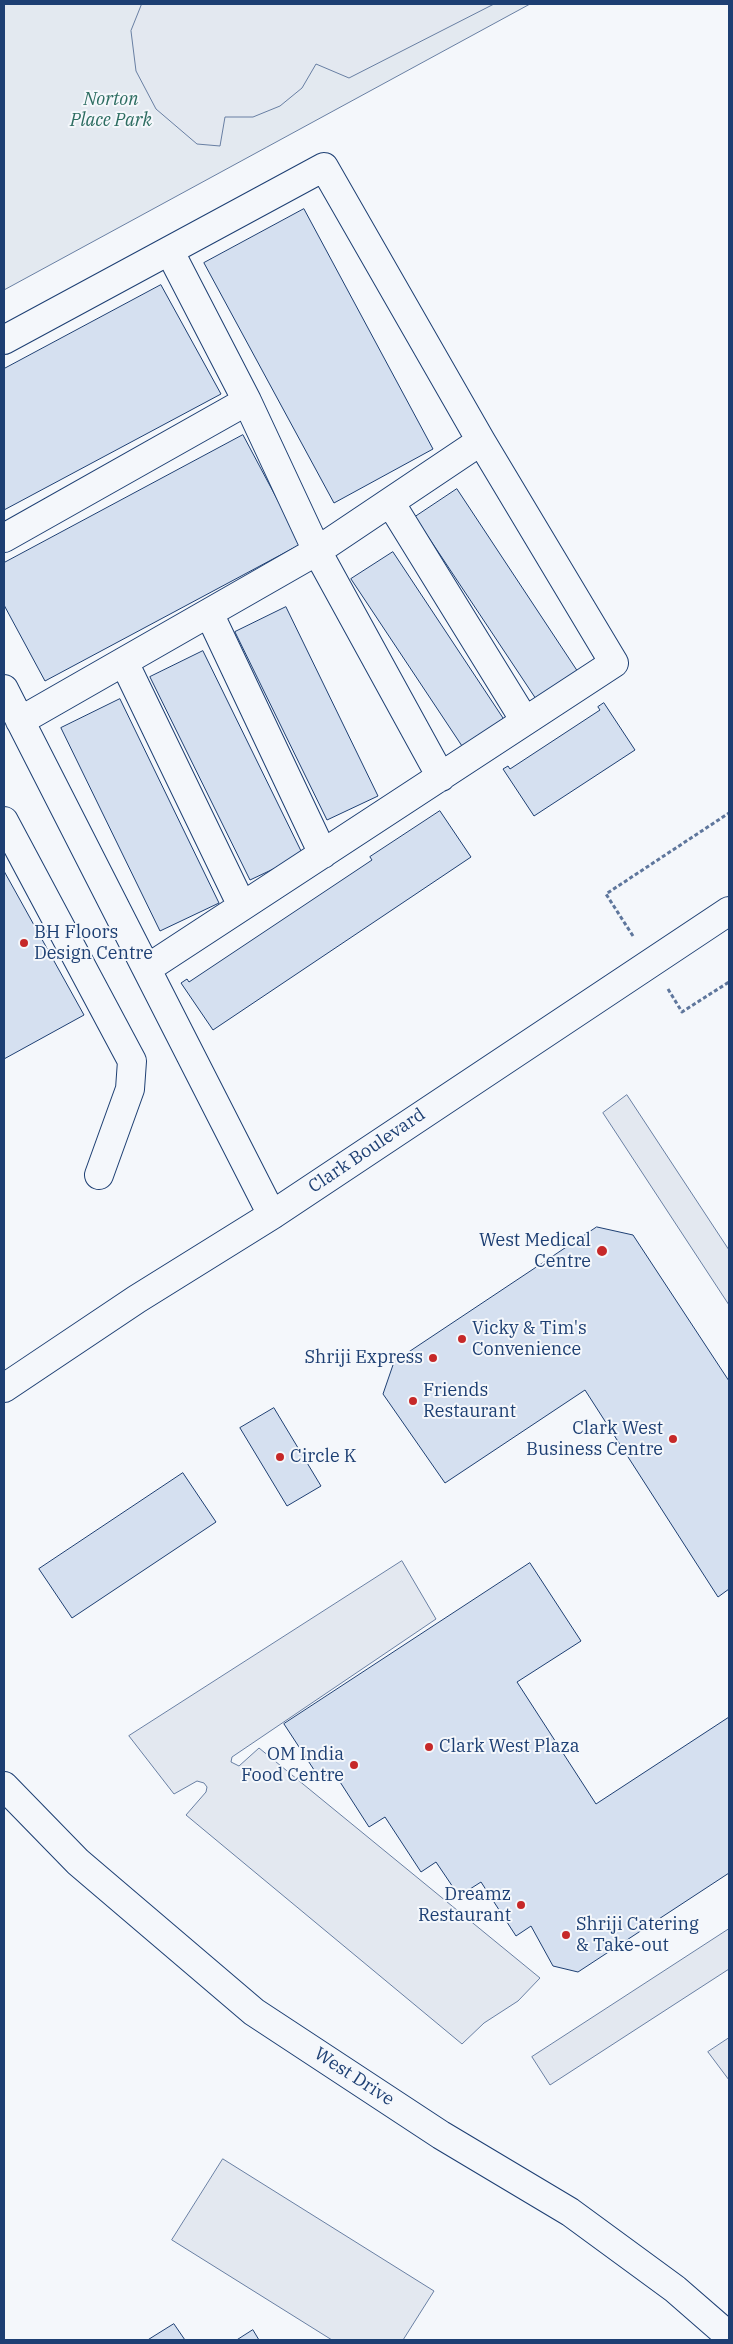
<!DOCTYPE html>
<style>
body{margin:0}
#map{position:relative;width:733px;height:2344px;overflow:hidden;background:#f4f7fb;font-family:"IBM Plex Serif",serif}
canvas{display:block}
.frame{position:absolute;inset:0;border:5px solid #1d3f73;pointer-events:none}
</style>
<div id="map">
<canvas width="733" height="2344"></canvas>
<div class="frame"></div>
</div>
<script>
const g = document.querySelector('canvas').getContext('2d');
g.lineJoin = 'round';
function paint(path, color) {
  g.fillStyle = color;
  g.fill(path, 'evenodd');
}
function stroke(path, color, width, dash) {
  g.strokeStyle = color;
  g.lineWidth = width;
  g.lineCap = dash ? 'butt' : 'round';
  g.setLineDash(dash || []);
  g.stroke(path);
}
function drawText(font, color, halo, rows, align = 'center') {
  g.font = font + ' "IBM Plex Serif",serif';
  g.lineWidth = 4;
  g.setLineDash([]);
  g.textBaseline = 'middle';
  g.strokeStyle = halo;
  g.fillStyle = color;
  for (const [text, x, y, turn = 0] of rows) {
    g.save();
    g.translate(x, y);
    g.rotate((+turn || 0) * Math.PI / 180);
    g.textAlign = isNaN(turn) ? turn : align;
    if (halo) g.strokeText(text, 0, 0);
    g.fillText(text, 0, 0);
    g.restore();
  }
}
const green = new Path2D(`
 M4,4H530L4,290Z`);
paint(green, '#e3e9f0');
stroke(green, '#687fa3', 1);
const parking = new Path2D(`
 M142,4H494L349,78L316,64L302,88L280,106L253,117H225L220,146L197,144L156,109L136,71L131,31Z
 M627,1095L729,1250V1305L603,1113Z
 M402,1561L436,1619L232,1757L231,1762L239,1766L259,1748L540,1978L518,2001L484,2023L462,2044L186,1815L206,1792L207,1787L204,1783L197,1781L174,1794L129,1736Z
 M729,1929V1969L550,2085L532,2057Z
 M729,2038V2080L708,2052Z
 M223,2159L434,2291L403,2340H332L172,2240Z`);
paint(parking, '#e3e8f0');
stroke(parking, '#687fa3', 1);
const building = new Path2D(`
 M304,209L433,449L334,503L204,263Z
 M161,285L221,394L4,510V369Z
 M243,435L301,544L45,681L4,605V563Z
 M457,489L578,672L536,699L415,517Z
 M393,552L505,721L464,749L351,579Z
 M286,607L378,796L327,820L235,632Z
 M203,651L303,855L250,880L150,677Z
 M120,699L219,903L160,931L61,728Z
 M604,703L635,750L534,816L503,769L508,766L510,769L600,710L598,707Z
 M440,811L471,857L213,1030L181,983L187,979L189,982L372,860L370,857Z
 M4,871L84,1015L4,1059Z
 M597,1227L633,1235L729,1381V1589L718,1597L585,1390L445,1483L383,1394L394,1362Z
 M274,1408L321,1486L287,1506L240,1428Z
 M183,1473L216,1522L72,1618L39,1569Z
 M530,1563L581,1641L517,1682L596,1804L729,1717V1873L578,1972L553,1966L531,1926L516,1936L481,1882L459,1896L436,1862L421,1872L385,1817L369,1827L333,1771L320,1779L284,1724Z
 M174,2324L185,2340H148Z
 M253,2330L259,2340H237Z`);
paint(building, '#d5e0f0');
stroke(building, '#1d3f73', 1);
const minor = new Path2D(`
 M170,252L247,401L317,551L441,777
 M4,340L324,167L481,441L614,663L148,968
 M390,502L525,721
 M4,538L247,401
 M209,613L323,854
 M124,662L242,906
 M4,689L272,1215
 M20,721L317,551L481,441
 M4,821L132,1061L130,1089L99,1175
 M4,1388L137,1299L272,1215L729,911
 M4,1786L78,1862L254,2012L441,2135L570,2212L675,2289L729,2336`);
stroke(minor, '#1d3f73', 30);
stroke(new Path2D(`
 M633,936L606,894L729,813
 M668,989L682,1012L729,982`), '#5e769c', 3, [4, 2.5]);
stroke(minor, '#f4f7fb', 28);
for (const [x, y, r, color] of [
 [24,943,5,"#c62828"],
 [602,1251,6,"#c62828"],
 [462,1339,5,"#c62828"],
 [433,1358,5,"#c62828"],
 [413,1401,5,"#c62828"],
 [673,1439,5,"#c62828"],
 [280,1457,5,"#c62828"],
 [429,1747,5,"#c62828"],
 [354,1765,5,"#c62828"],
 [521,1905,5,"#c62828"],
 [566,1935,5,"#c62828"]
]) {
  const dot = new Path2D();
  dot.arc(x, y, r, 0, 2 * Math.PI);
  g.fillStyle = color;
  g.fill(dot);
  stroke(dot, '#f4f7fb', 2);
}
drawText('italic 18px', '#2c6c60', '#f4f7fb', [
 ["Norton",111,100],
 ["Place Park",111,121]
]);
drawText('18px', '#1d3f73', '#f4f7fb', [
 ["BH Floors",34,933],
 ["Design Centre",34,954],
 ["West Medical",591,1241,"right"],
 ["Centre",591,1262,"right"],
 ["Vicky & Tim's",472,1329],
 ["Convenience",472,1350],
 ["Shriji Express",423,1358,"right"],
 ["Friends",423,1391],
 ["Restaurant",423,1412],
 ["Clark West",663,1429,"right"],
 ["Business Centre",663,1450,"right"],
 ["Circle K",290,1457],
 ["Clark West Plaza",439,1747],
 ["OM India",344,1755,"right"],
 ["Food Centre",344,1776,"right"],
 ["Dreamz",511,1895,"right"],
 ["Restaurant",511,1916,"right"],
 ["Shriji Catering",576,1925],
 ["& Take-out",576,1946]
], 'left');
drawText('18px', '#1d3f73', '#f4f7fb', [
 ["Clark Boulevard",367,1151,-34],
 ["West Drive",354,2077,33]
]);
</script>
